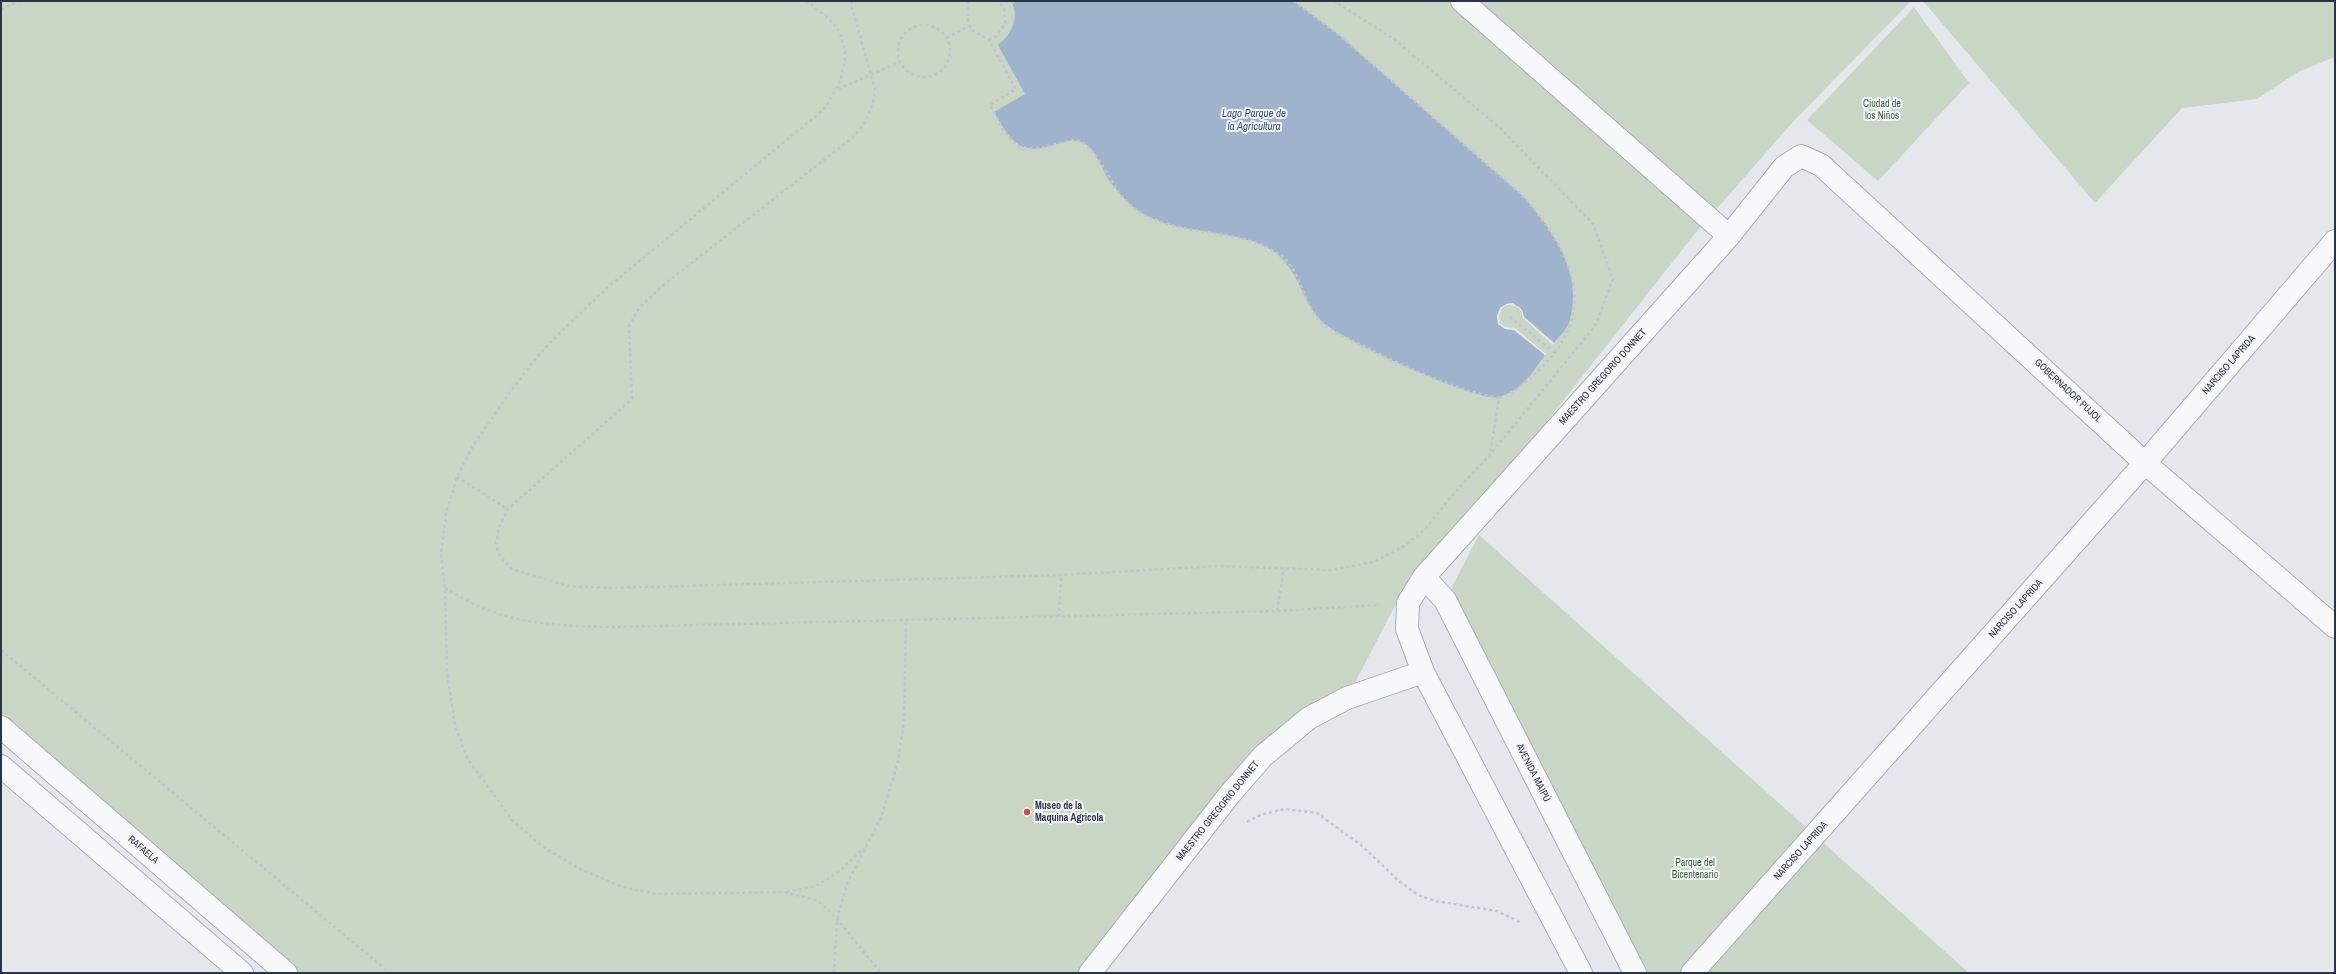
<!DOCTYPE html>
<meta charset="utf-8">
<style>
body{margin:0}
#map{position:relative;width:2336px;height:974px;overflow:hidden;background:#e4e7ec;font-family:"Archivo Narrow",sans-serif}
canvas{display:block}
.frame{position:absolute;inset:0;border:2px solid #2b3445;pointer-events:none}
</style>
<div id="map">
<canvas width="2336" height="974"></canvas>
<div class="frame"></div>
</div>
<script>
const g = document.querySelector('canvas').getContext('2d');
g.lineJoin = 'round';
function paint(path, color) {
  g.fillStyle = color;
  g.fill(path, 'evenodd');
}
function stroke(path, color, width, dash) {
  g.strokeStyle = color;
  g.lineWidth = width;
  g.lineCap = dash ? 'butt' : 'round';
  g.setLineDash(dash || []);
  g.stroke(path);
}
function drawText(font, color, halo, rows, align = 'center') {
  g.font = font + ' "Archivo Narrow",sans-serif';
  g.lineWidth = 4;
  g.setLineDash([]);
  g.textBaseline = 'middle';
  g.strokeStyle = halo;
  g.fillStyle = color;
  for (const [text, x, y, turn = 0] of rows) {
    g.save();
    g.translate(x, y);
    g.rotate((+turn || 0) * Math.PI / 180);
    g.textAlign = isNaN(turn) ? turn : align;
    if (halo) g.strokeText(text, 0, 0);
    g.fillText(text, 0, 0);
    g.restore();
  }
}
paint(new Path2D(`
 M1,1H1911L1791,124L1693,236L1424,577L1398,600L1347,698L1309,718L1090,973H286L1,727Z
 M1923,1H2335V57L2298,72L2257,99L2182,108L2095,203Z
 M1914,7L1969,83L1878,181L1807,120Z
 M1479,535L1969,973H1631L1445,600Z`), '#c9d6c5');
paint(new Path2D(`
 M1011,1H1294L1338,34L1523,196C1553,231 1583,271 1570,320C1568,328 1559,337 1554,343L1524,317L1520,307L1509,303L1500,308L1497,319L1505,329L1514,330L1545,355C1532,373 1520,393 1497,397C1474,401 1340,339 1322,322C1297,296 1300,262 1262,245C1223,228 1177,235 1140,212C1130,206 1118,192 1111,183C1101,170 1097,148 1081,142C1073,139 1065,142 1057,144C1020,157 1011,142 994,112L1025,94L998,45C1012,34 1020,18 1011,1Z`), '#9fb4cc');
paint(new Path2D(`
 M1513,303L1522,310L1524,317L1554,343L1553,345L1523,318L1521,311L1516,306L1506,305L1501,309L1499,316L1500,323L1505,327L1515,328L1546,354L1545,355L1514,330L1505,329L1498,324L1497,316L1500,308L1506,304Z`), '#e4e7ec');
const minor = new Path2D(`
 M1462,1L1729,236
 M1424,577L1445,600L1635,973
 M1,727L286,973
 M1,766L242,973
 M1090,973L1230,794L1263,756L1309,718L1347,698L1423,672
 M1581,973L1423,672L1407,629L1408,603L1424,577L1729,236L1784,167L1801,156L1821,165L2145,463L2335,627
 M1692,973L2145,463L2335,241`);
stroke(minor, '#a9aeb7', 24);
stroke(new Path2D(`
 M806,1C817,9 831,19 838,30C854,58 839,88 823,110L608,287L567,326L541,352L513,388L474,444L457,477L446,513L441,554L445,588L447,672L455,725L467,758L513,821L542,846L578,868L622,887L657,894L784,892L813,899L821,903L837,919L881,973
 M852,1L851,4L875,89C873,109 866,124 851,139L667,282L640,307L629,326L632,399L508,509L499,527L496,545L500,556L512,569L568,586L614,588L1061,575L1218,566L1332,570L1373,562L1406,545L1425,529L1456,491L1489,456L1595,326L1613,279L1593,224L1500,128L1394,39L1334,1
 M968,1V21L972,30L989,40L1016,89L990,105C996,115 1001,129 1009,138C1033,165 1067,131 1083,143C1108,162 1111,195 1141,213C1184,238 1238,227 1279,254C1299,267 1302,298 1316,316C1328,331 1347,338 1364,346C1407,368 1452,389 1499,398L1490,455
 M1294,1L1338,34L1523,196C1567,247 1601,305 1545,364C1531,378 1519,391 1499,398
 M1012,3L1017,1
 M1,9L21,1
 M898 51a26 26 0 1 1 52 0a26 26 0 1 1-52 0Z
 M947,38L970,25
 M989,40L997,36L1005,23L1004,8L998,1
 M838,89L900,62
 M1510,317L1554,352
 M457,477L508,509
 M445,588C458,595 472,604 485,609C528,626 570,626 615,627L1277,611L1380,605
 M1277,611L1284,569
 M1059,617L1061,575
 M1,650L390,973
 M1247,822L1260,815L1284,809L1317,813L1361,845L1399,881L1418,895L1435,901L1497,911L1520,922
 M787,892L816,886L839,872L864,848
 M834,973L837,919L847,884L881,818L898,761L904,721L906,620`), '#c2c5cb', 2.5, [3, 3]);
stroke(minor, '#f7f8fa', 22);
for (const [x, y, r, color] of [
 [1027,812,4,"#d1495b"]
]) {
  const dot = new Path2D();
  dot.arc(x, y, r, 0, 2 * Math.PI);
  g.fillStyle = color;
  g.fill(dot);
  stroke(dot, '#f4f6f9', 1.5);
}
drawText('10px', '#3f6138', '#f4f6f9', [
 ["Ciudad de",1882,104],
 ["los Niños",1882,116],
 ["Parque del",1695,863],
 ["Bicentenario",1695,875]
]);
drawText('10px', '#2b3445', '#f4f6f9', [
 ["NARCISO LAPRIDA",2229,365,-49],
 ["MAESTRO GREGORIO DONNET",1603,377,-48],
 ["GOBERNADOR PUJOL",2068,391,43],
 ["NARCISO LAPRIDA",2016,609,-48],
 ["AVENIDA MAIPÚ",1533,773,63],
 ["MAESTRO GREGORIO DONNET",1218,811,-51],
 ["RAFAELA",143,850,41],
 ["NARCISO LAPRIDA",1801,851,-48]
]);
drawText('bold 10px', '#2b3445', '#f4f6f9', [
 ["Museo de la",1035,806],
 ["Maquina Agricola",1035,818]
], 'left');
drawText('italic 11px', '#34527a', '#f4f6f9', [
 ["Lago Parque de",1254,114],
 ["la Agricultura",1254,127]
]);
</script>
